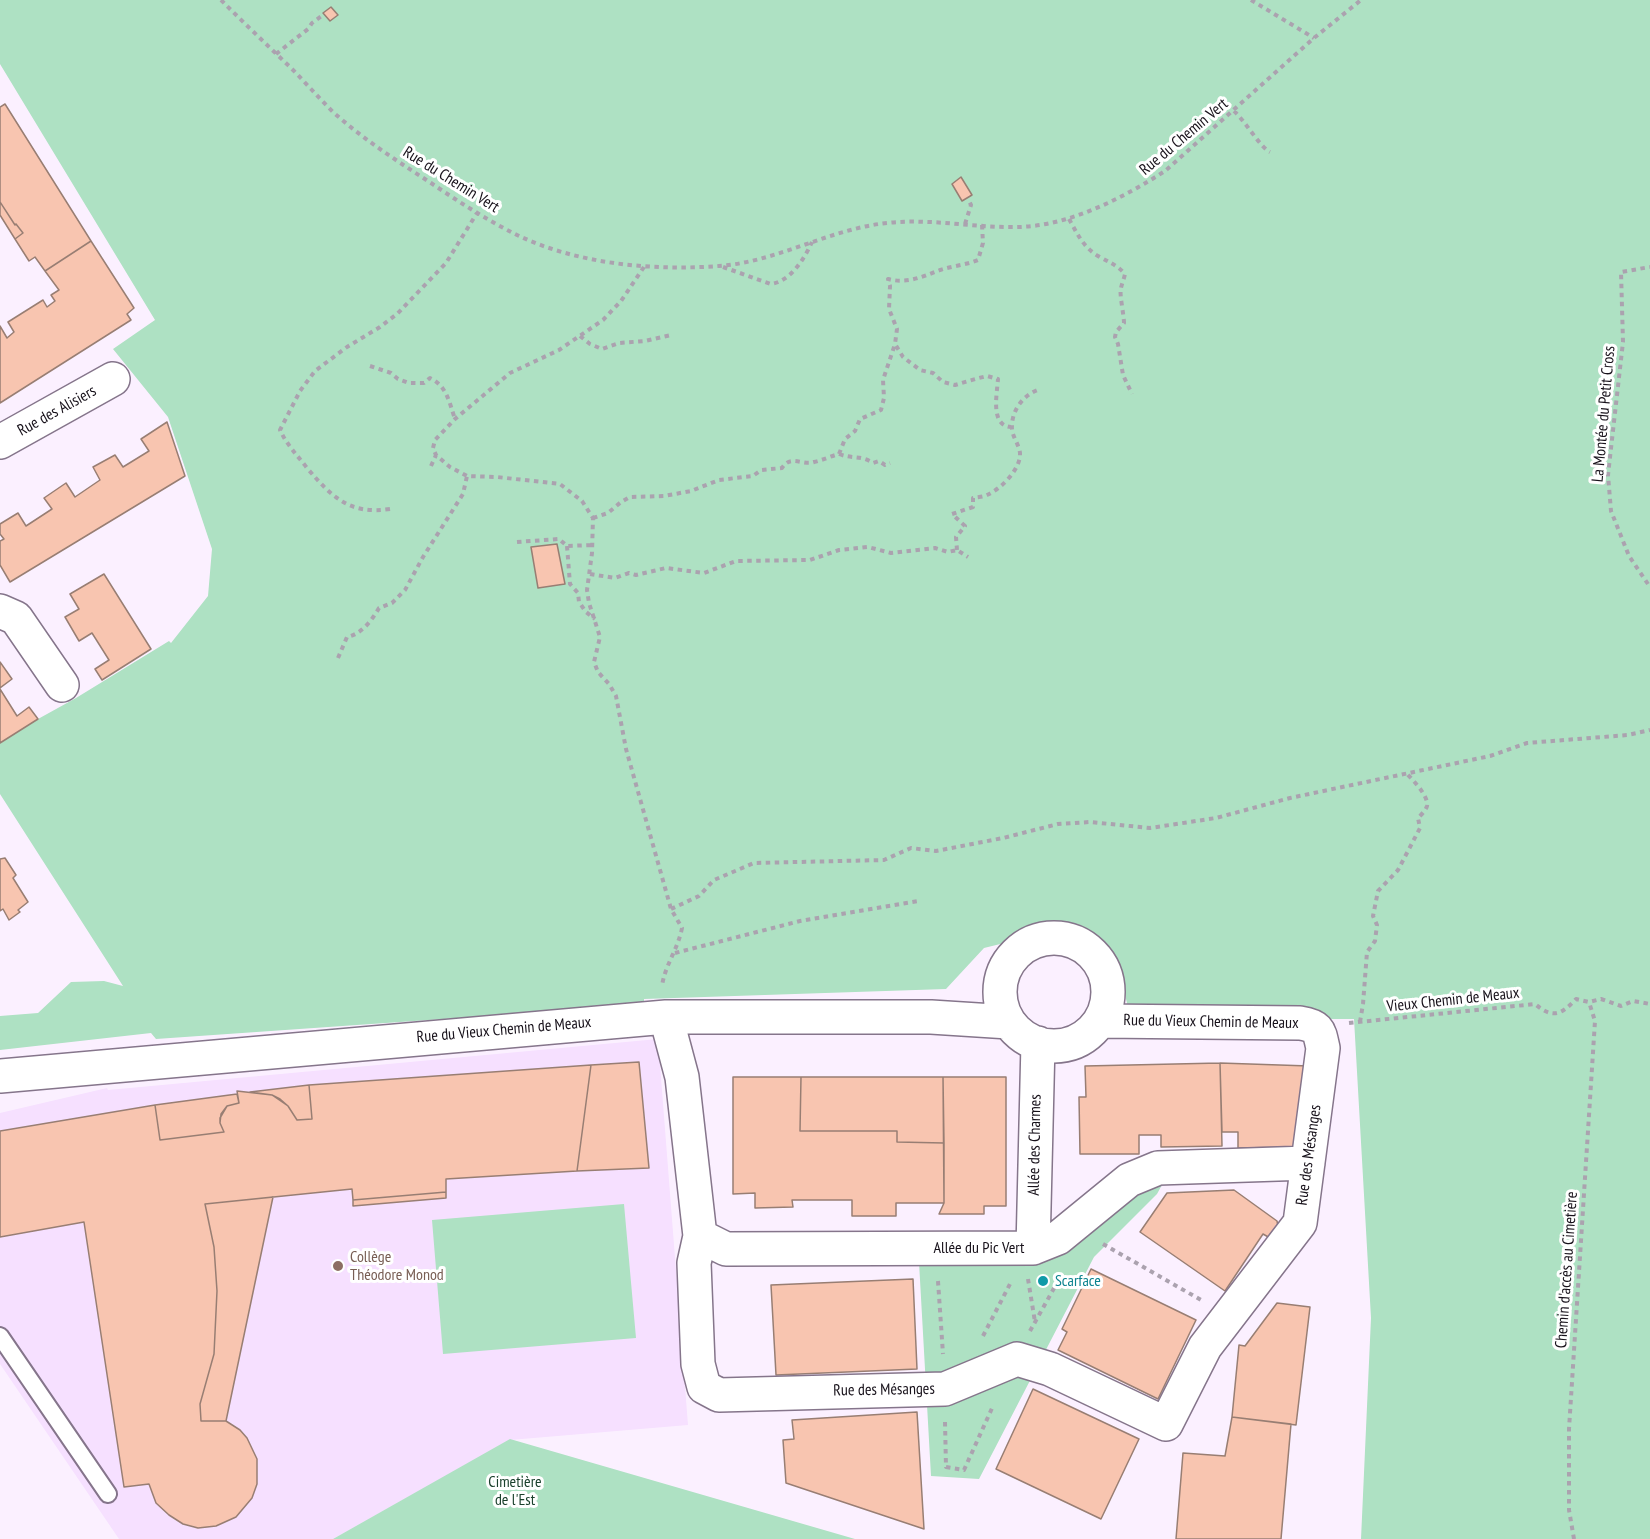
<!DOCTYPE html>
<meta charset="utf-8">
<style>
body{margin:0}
canvas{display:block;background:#fbf0ff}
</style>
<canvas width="1650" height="1539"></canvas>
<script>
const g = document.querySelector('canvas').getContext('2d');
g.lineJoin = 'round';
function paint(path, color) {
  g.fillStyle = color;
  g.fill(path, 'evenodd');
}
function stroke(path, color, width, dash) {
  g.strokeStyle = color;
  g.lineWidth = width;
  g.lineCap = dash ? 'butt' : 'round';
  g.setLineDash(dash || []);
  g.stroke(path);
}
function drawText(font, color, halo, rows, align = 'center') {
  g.font = font + ' "PT Sans Narrow",sans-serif';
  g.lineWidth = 6;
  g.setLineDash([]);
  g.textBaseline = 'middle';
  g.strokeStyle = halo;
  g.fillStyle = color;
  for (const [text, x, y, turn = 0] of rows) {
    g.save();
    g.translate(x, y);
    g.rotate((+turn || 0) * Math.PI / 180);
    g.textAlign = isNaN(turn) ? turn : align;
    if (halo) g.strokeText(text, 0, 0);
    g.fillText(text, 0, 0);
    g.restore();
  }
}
paint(new Path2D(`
 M658,1039L688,1425L510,1440L333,1539H119L0,1364V1113L107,1088L108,1090Z`), '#f6e0ff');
paint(new Path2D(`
 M0,0H1650V1539H1361L1371,1318L1354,1019H1131L1120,975L1045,933L984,948L946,989L644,999V1005L156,1039L151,1033L0,1050V1016L38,1013L71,982L104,981L123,986L0,794V740L76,698L169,641L171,643L208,596L212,549L168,417L113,349L155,320L0,64Z
 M1163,1183L1157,1194L1094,1257L979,1479L931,1476L919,1262H1038L1133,1194Z
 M624,1204L636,1338L443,1354L432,1220Z
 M510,1439L855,1539H333Z`), '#aee1c3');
const building = new Path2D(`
 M331,7L338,15L330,21L323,13Z
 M5,104L91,241L45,271L35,257L29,261L15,239L23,233L16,224L15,225L0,202V107Z
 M961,177L972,195L962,201L952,184Z
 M0,202L15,225L16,224L23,233L15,239L0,215Z
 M91,241L134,308L127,314L131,320L0,403V326L7,338L14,332L8,322L43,300L47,307L55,301L51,295L59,290L45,271Z
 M167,422L185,476L10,582L0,565V541L4,539L0,534V524L18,513L26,526L52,509L44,498L66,483L75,497L100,480L93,467L115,455L123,467L149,451L141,439Z
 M557,544L565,584L538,588L531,547Z
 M104,574L151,649L102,680L95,669L109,660L92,633L79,641L65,617L79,609L70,594Z
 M0,662L12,679L0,688Z
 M0,689L17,716L29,707L38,719L0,743Z
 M5,858L16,875L13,878L28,902L18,910L20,912L9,920L3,909L0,911V859Z
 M639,1062L649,1168L577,1171L591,1065Z
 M1220,1063L1309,1066L1298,1147L1238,1148V1132H1222Z
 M1220,1063L1222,1146L1161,1147V1135H1139V1154H1080L1079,1097H1086L1085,1066Z
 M591,1065L577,1171L446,1179V1192L353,1200L352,1189L205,1204L214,1247L217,1291L214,1354L200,1404L201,1421H226L240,1430L247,1438L257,1459V1484L252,1498L236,1517L216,1526L198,1528L183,1524L169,1515L156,1503L149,1484L124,1487L84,1222L0,1237V1131L155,1105L160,1140L224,1132L220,1123V1118L227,1106L239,1103L237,1091L272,1095L288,1106L297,1120L312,1119L309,1085Z
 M733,1077H801L800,1131H897V1142L944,1143V1203H896V1216H852V1200H792L793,1207L755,1208V1193L733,1194Z
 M801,1077H943L944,1143L897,1142V1131H800Z
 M943,1077H1006V1206H984V1214H939L944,1203Z
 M309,1085L312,1119L297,1120L288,1106L280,1099L272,1095L250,1092Z
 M237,1094L239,1103L227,1106L221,1114L220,1123L224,1132L160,1140L155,1105Z
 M1234,1190L1277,1221L1278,1226L1270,1238L1263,1234L1225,1291L1140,1232L1167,1193Z
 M446,1192V1198L353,1206V1200Z
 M273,1197L226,1421H201L200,1404L214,1354L217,1291L214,1247L205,1204Z
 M1091,1269L1196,1320L1158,1399L1058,1350L1067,1332L1062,1329Z
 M913,1279L917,1369L776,1375L771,1285Z
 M1277,1303L1310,1307L1296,1425L1232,1417L1239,1345L1245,1346Z
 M1033,1389L1139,1439L1101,1519L996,1469Z
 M917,1412L924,1529L786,1483L783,1440L794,1439L792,1420Z
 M1232,1417L1291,1424L1281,1539H1176L1183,1453L1225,1456Z`);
paint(building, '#f8c5b0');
stroke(building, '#987e73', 1.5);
const service = new Path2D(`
 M0,1336L108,1494`);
const minor = new Path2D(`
 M0,442L113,379
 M0,611L16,618L62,685
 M1000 992a54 54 0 1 1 108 0a54 54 0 1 1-108 0Z
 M666,1017L682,1077L700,1236L694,1263L698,1364L704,1387L719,1395L945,1389L1017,1359L1050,1369L1166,1424L1205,1347L1300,1223L1323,1048C1319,1031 1320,1026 1300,1023L1100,1021
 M0,1076L666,1017H931L1009,1022
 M700,1236L726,1249L1033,1248L1058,1238L1129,1180L1158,1168L1308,1163
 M1033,1248L1038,1043`);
stroke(service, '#85758b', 20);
stroke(minor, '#85758b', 36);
stroke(new Path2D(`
 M221,0C243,22 266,44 289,66C304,81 318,97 333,112C363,139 397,161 431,183C459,202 487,220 517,235C577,264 653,271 719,266C777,262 829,229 887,223C931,218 974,228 1018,227C1069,226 1123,198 1165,171L1314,38L1361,0
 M1251,0L1314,38
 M276,54L308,29L312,23L323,15
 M1234,111C1245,121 1261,148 1270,152
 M1069,219C1077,233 1083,247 1098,256C1108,262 1116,264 1125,274C1124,279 1122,283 1121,288C1119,293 1124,315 1124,323L1116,332L1115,337L1118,344L1123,375L1132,394
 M965,224L971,205L968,199
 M982,225L983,243L978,260C966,265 952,266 940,270C922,277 907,284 888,279L890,286L889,309L897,329L895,344L903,357L920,370L933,373L943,382L955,385L979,378L987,376L998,379C997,394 990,426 1011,427
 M644,267L621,301L603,320L559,350L510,373L455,419L435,440L433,448L436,455L450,467L467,476L497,477L560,484L582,501L593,518L592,553L587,590L589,603L600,637L594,662L598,672L609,684L616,696L626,749L671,909L682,928C678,949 665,965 662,986
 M723,267L771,284C791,281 804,259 812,242
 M580,336L590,344L602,349L619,343L645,341L671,335
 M370,366L391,373L398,379L409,383H424L430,378C447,386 449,402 455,419
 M839,454C852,459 861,455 873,463L879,461L885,465L890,463
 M431,466L436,455
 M390,509C349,515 332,497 307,468C297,455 287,445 280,430L300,391L315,371L347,347L380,327L397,314L446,263L477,213
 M593,518L608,513L621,502L630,497L664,496L691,491L719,480L753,476L761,470L782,468C791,454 802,466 814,462C823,460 831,456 839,454L845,439L855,431L860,419L881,410L884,398L883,380L895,344
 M517,542L559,539L567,546L593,545
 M567,546L570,584L578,593L579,602L586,612L595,619
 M957,550L956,537L965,526L952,514L973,507V498C977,497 983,497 987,495C1001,489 1021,469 1020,453C1019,444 1011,435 1012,426C1012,409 1025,393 1041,389
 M590,574L615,578L629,573L636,575L666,568L704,573L736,561L810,560L839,550L868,547L891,553L935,548L948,552L957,550L968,557
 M1648,584L1629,556L1611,511L1608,475L1623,342L1621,272L1650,267
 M338,658L347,637C362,634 372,620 379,608L392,603L405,590L423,557L463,494L467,476
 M671,909L699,896L714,880L754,863L884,860L911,848L936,851L1003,838L1058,824L1090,822L1150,828L1216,818L1290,798L1490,756L1527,743L1628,735L1650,730
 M675,953L800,921L918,901
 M1360,1022L1363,1004L1367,952L1375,941L1377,925L1373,916L1378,891L1398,870L1420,828L1418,818C1421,815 1426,810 1427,806C1429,796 1412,779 1406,773
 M1349,1023L1535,1004C1553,1019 1561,1015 1576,999L1589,1002L1601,999L1621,1006L1633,1001L1650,1004
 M1103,1244L1201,1300
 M1028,1279L1035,1322
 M938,1281L943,1354
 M1030,1331L1062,1274
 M983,1336L1011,1282
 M945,1422L946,1467L964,1470L993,1406
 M1574,1539L1569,1510V1429L1595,1021L1589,1002`), '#aba2af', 4, [4.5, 4.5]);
stroke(service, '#fff', 16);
stroke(minor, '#fff', 33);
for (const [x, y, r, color] of [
 [338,1266,6,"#8d6e63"],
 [1043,1281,6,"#0f9aa8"]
]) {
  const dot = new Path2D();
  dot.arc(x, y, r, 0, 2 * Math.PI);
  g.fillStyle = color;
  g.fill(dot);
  stroke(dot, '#fff', 2);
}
drawText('16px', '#17111a', '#fff', [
 ["Rue du Chemin Vert",1184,137,-40],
 ["Rue du Chemin Vert",451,180,32],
 ["Rue des Alisiers",57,411,-29],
 ["La Montée du Petit Cross",1604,414,-85],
 ["Vieux Chemin de Meaux",1453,1000,-6],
 ["Rue du Vieux Chemin de Meaux",1211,1022,1],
 ["Rue du Vieux Chemin de Meaux",504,1030,-5],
 ["Allée des Charmes",1035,1145,-89],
 ["Rue des Mésanges",1309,1155,-82],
 ["Allée du Pic Vert",979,1248],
 ["Chemin d'accès au Cimetière",1567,1270,-86],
 ["Rue des Mésanges",884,1390,-1]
]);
drawText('16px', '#785e54', '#fff', [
 ["Collège",350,1257],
 ["Théodore Monod",350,1275]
], 'left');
drawText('16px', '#0d838f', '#fff', [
 ["Scarface",1055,1281]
], 'left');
drawText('16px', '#1b412d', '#fff', [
 ["Cimetière",515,1482],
 ["de l'Est",515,1500]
]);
</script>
